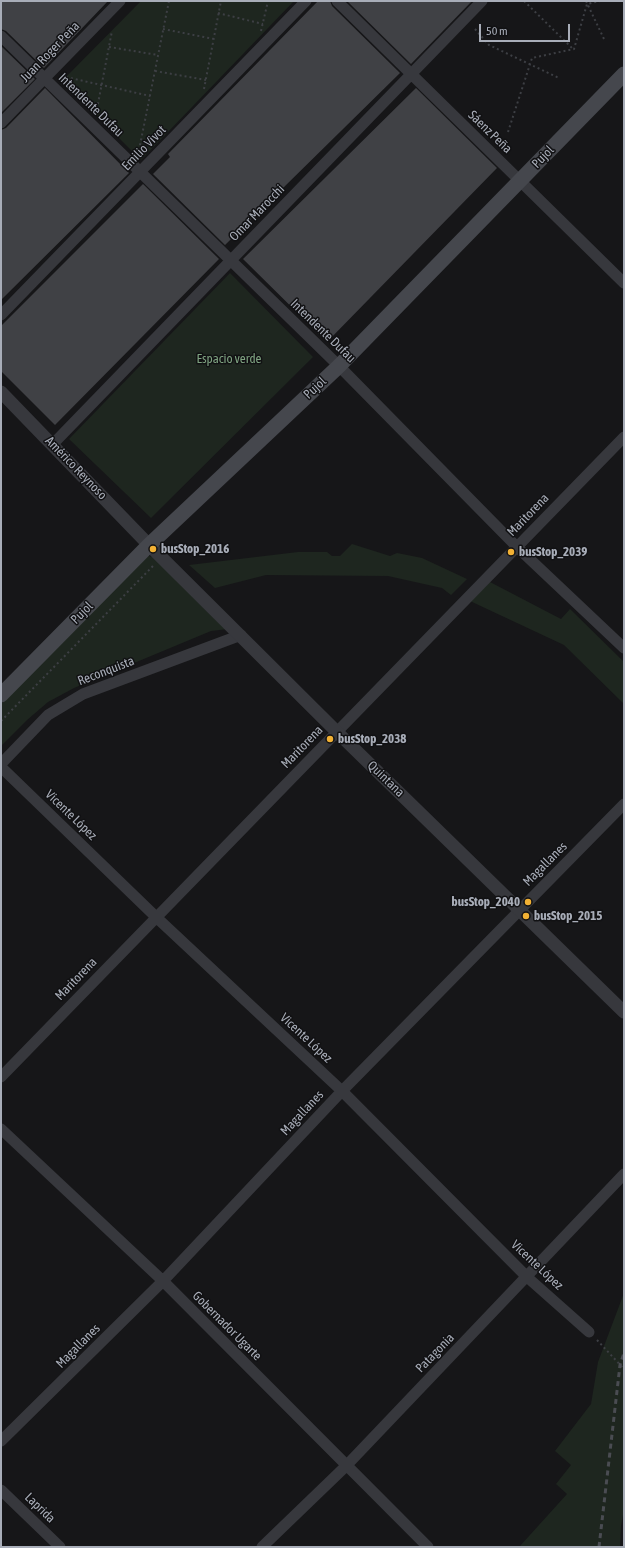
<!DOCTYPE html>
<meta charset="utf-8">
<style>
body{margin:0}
#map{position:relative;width:625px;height:1548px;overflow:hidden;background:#161618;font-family:"Asap Condensed",sans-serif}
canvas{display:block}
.frame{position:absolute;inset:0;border:2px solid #a8adb8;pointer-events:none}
.scale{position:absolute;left:479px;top:24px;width:91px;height:18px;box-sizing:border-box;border:2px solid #a8adb8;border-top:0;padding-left:5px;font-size:12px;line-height:14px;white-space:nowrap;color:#a8adb8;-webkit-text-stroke:3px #111113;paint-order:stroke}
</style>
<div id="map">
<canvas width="625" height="1548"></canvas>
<div class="frame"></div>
<div class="scale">50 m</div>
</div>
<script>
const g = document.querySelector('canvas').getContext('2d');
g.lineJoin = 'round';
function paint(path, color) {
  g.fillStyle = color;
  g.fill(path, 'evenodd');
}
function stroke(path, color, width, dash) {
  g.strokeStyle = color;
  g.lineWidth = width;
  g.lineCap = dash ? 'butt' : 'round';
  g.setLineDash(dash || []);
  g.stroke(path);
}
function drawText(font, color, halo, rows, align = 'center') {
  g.font = font + ' "Asap Condensed",sans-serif';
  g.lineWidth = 3;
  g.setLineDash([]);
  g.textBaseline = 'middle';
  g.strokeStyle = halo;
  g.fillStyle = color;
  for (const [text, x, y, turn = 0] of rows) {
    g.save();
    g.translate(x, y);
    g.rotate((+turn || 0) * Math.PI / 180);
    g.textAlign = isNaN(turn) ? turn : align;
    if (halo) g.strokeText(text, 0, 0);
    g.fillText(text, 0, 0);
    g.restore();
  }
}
paint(new Path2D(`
 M141,1H294L141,160L62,81Z
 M230,273L313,357L151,518L69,439Z
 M352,544L390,556L397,553L422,558L467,579L451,595L442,588L388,576L266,575L215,588L189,565L298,552H327L332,556H340Z
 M147,556L156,557L228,629L211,631L74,688L48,702L27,720L1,746V704L141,560Z
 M490,582L561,619L570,609L624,662V704L564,645L470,601Z
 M624,1293V1510L621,1526L620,1547H521L520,1546L567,1494L556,1484L571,1465L555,1451L591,1404L598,1362Z`), '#1e261f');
paint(new Path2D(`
 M1,1H108L44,68L6,31L1,29Z
 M318,1H330L332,6L400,73L225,245L153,174L170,157L168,154Z
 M347,1H472L411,64Z
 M1,46L35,79L1,113Z
 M45,88L129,173L1,300V130L6,128Z
 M416,88L497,168L327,342L243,259Z
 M143,184L219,259L55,425L1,371V326Z`), '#404145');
stroke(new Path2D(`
 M524,1L573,49
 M586,1L604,39
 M218,13L263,24
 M163,29L214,39
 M475,29L489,45L559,78
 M261,31L268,1
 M109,47L158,55
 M155,71L206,80
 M66,77L150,96
 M204,89L221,1
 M96,114L112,31
 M508,132L532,58L574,49L587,4L600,1
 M138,155L169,1
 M1,721L153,566
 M597,1340L624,1369`), '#3d3f44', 2, [2, 3]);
stroke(new Path2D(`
 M337,1L624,283
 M1,36L339,366L517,547L624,648
 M1,123L120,1
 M1,315L306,1
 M53,444L482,1
 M1,764L48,715L83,694L241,635
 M1,767L156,917L342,1091L527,1277L589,1332
 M1,1077L624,437
 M1,1129L163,1281L428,1547
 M1,1441L163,1281L342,1091L624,804
 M1,1490L60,1547
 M262,1547L346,1466L624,1174`), '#37383d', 11);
stroke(new Path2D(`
 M1,392L149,545L337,732L624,1012`), '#37383d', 13);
stroke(new Path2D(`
 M1,695L149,545L339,366L624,74`), '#45474d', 15);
stroke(new Path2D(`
 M599,1547L620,1365L624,1353`), '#4a4c52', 3, [5, 4]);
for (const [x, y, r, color] of [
 [153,549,4,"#f2b134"],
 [511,552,4,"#f2b134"],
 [330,739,4,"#f2b134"],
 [528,902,4,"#f2b134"],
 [526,916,4,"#f2b134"]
]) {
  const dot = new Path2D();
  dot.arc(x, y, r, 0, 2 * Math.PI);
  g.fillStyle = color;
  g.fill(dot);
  stroke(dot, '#111113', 1.5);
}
drawText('13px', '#a8adb8', '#111113', [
 ["Juan Roger Peña",50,52,-46],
 ["Intendente Dufau",91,105,44],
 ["Sáenz Peña",490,132,44],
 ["Emilio Vivot",144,148,-46],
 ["Pujol",543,157,-46],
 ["Omar Marocchi",257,213,-46],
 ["Intendente Dufau",323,331,44],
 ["Pujol",315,388,-43],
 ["Américo Reynoso",76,468,46],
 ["Maritorena",528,515,-46],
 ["Pujol",82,613,-45],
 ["Reconquista",106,671,-21],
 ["Maritorena",302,747,-46],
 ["Quintana",386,779,44],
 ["Vicente López",71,815,44],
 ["Magallanes",545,864,-45],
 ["Maritorena",76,979,-46],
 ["Vicente López",306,1038,43],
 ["Magallanes",302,1113,-47],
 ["Vicente López",537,1265,43],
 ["Gobernador Ugarte",227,1326,45],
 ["Magallanes",78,1346,-45],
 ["Patagonia",435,1353,-46],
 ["Laprida",40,1508,44]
]);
drawText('13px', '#7fa381', '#111113', [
 ["Espacio verde",229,359]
]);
drawText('bold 13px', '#a8adb8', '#111113', [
 ["busStop_2016",161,549],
 ["busStop_2039",519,552],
 ["busStop_2038",338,739],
 ["busStop_2040",520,902,"right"],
 ["busStop_2015",534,916]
], 'left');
</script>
